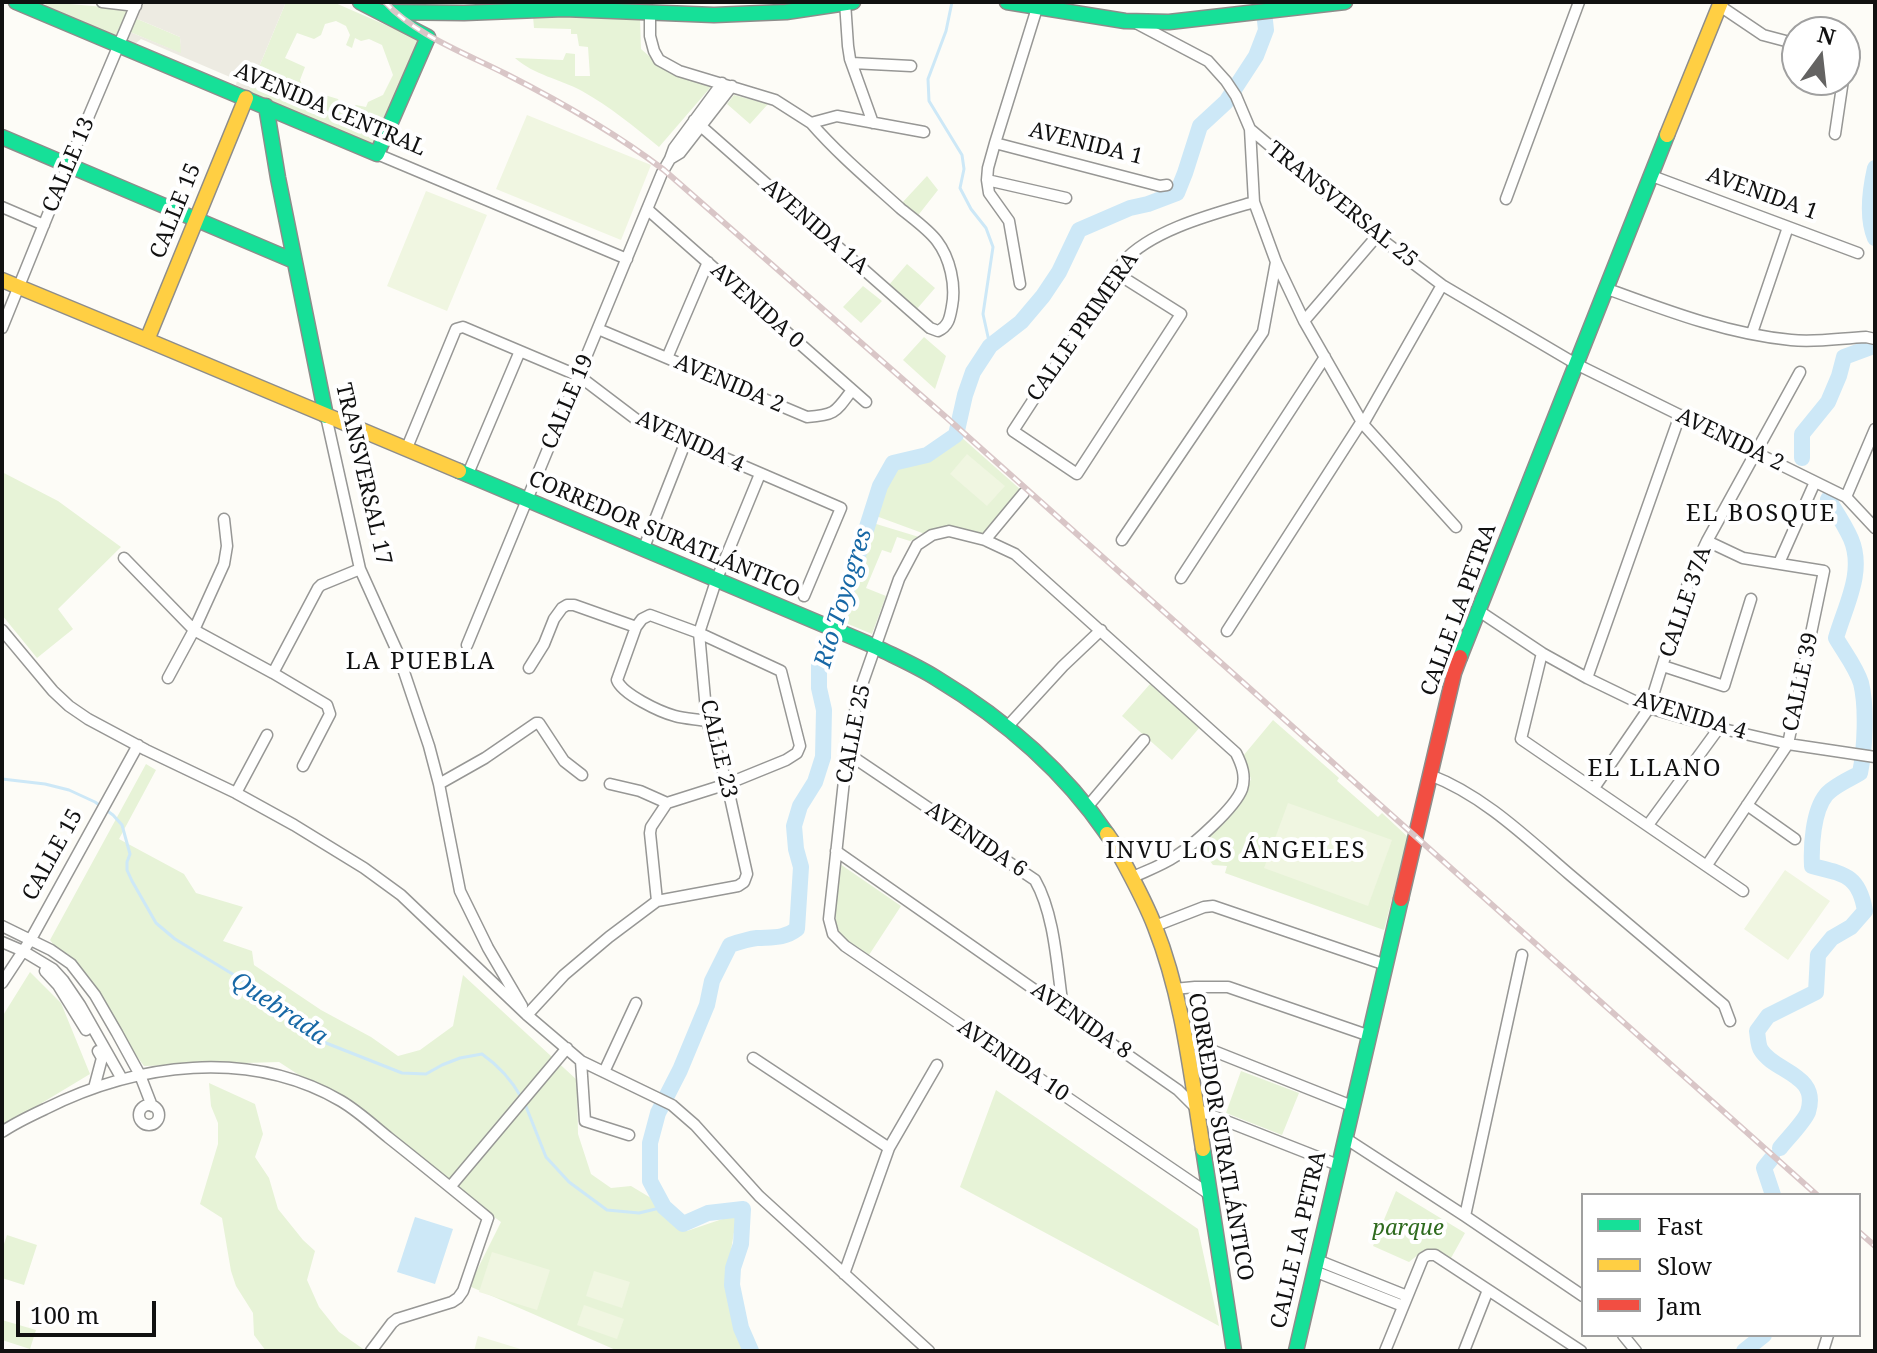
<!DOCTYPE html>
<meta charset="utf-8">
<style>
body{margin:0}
#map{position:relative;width:1877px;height:1353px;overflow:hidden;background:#fdfcf7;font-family:"Noto Serif",serif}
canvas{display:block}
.frame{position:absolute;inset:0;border:4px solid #111;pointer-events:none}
.legend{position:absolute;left:1581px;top:1193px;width:280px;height:144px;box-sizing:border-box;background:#fff;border:2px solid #a0a0a0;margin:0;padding:10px 14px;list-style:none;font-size:24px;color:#111}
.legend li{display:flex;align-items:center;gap:16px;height:40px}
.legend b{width:40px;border:2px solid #a0a0a0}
.north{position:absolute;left:1781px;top:16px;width:80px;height:80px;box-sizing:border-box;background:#fff;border:2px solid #a0a0a0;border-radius:50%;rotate:15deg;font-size:22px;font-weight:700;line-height:32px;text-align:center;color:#111}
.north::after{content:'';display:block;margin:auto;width:28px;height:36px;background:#646362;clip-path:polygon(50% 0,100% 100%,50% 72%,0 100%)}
.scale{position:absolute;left:16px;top:1301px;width:140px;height:36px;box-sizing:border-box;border:4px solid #111;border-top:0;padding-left:10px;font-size:24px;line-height:28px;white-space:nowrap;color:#111;-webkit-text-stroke:6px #fff;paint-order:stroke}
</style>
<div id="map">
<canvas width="1877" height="1353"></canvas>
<div class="frame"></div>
<ul class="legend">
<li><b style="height:10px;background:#16e098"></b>Fast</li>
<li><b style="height:10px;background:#ffcf43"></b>Slow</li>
<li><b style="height:10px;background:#f24e42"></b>Jam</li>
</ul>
<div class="north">N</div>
<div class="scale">100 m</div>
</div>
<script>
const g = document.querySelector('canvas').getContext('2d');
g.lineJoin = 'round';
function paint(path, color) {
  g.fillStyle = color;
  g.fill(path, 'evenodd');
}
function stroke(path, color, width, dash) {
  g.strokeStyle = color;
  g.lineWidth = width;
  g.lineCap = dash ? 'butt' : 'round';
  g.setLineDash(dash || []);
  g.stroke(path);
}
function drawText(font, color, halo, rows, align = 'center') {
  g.font = font + ' "Noto Serif",serif';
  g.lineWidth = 8;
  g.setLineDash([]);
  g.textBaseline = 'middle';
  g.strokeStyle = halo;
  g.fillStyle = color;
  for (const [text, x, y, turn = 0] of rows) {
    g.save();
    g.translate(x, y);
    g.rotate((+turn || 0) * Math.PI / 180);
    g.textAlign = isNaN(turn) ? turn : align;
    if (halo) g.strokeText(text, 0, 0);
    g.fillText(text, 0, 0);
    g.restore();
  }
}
paint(new Path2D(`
 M46,2L128,9L116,38L45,7Z
 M286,2H333L420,40L375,146L249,91ZM336,21L346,26L350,35L346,45L352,48L355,38L361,41L369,39L382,45L393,75L383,95L368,102L366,107L356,105L349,110L342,108L338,99L328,96L318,100L307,96L300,80L305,67L285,58L297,33L314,39L321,35L325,24Z
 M589,14L640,18L641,49L664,69L716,81L659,147C635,127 609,106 582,91C560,79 534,75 515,58L563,60L566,53L575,54V76H590L588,47L579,46L577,34H571V29L534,28L533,16Z
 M135,18L180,37L182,54L130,32Z
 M734,95L768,104L750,124L727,104Z
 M927,176L938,190L916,218L901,204Z
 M907,264L935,288L916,310L888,286Z
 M863,286L882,301L861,323L843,307Z
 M924,337L946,356L935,389L903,360Z
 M960,436L1021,490L982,534L943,527L925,534L876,516L886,487L896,468L928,460L951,445Z
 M2,472L58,501L121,547L58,609L73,629L37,658L2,615Z
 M873,523L919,537L910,541L897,537L891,553L882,550L866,588L886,596L872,634L841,621L864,558Z
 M1150,684L1200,727L1172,760L1122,716Z
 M1273,720L1339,778L1337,781L1378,817L1382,813L1408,837L1384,930L1225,873L1227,866L1213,865L1199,847L1240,804L1251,779L1243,756Z
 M146,764L156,770L119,839L184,874L196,893L243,907L223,941L252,951L254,965L321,1010L371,1037L398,1056L420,1050L453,1026L463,975L577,1080L578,1134L591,1174L611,1188L631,1186L651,1198L674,1225L687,1231L737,1214L725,1287L746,1351H618L469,1286L501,1222L428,1169L362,1116L279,1062L144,1066L50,940Z
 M840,864L901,906L869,955C860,949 849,943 842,935C829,922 838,882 840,864Z
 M30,972L61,1003L90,1074L2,1127V1017Z
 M1241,1071L1299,1093L1282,1135L1226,1113Z
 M209,1083L255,1104L263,1134L255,1157L269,1178L278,1209L303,1240L315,1251L307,1280L319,1307L339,1332L366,1351H266L254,1335L253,1313L236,1286L231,1271L222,1218L200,1204L218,1144V1123L211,1106Z
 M996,1090L1198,1229L1219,1326L960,1187Z
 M1396,1191L1465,1233L1451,1258L1439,1251L1424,1250L1409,1262L1373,1246Z
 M7,1235L37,1245L24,1285L2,1278V1250Z
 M2,1320L36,1330L30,1349L2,1340Z`), '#e7f3d7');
paint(new Path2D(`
 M527,115L651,165L621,240L496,189Z
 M426,191L487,215L447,311L387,286Z
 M967,454L1005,486L987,506L950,474Z
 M1288,803L1392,840L1368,906L1264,868Z
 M1785,870L1830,901L1788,960L1744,929Z
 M492,1252L550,1270L537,1310L479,1292Z
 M594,1271L630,1282L622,1308L586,1296Z
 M584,1305L624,1319L617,1339L577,1325Z
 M478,1336L527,1351H474Z`), '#f0f6e1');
paint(new Path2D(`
 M142,2H286L249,91L236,85L237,80L141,39L135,44L127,41L130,32L181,53L180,37L135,18Z`), '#edebe2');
paint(new Path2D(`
 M415,1217L453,1229L435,1284L397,1272Z`), '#cde8f7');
stroke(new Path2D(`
 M952,2L946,31L928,79L929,101L962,155L964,169L960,188L971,209L986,228L993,247L983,314L990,346
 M2,779L45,784L69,790L95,802L113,815L122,825L130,854L127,862V870L132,881L156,923L175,939L239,978L326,1043L402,1073L426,1074L442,1065L460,1058L482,1054C499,1066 511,1079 521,1097
 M525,1104L546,1157L569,1182L607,1210L639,1213L664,1207`), '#cde8f7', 3);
stroke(new Path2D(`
 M1875,168C1870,190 1866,217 1875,238
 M1802,458V434L1828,402L1839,376L1844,357L1871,347
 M1780,1148C1787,1139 1804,1122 1808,1112C1820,1074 1774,1072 1761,1050C1758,1046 1758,1037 1757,1031L1768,1016L1816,992L1818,955L1832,938L1851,927L1865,911C1859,875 1844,874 1812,866C1811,846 1813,811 1826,795C1833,786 1850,779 1860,773C1865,749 1867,707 1861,683C1856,667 1844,652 1836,638C1845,606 1865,572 1851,539C1845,525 1836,512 1828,499
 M1772,1158L1764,1168L1773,1195
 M751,1351L741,1328L732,1285L733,1268L741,1244L743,1209L708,1213L683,1224L664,1207L650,1181V1143L658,1113L680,1070L707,1005L712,981L730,945C739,942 748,939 757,938C772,937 784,939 797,929L801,867L796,849L794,826L800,806L815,782L823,757L824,710L819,688V666L840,612L880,486L893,463L927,455L956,435L965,395L973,372L990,346L1021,322L1043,296L1059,272L1079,230L1130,208L1148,204L1177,193L1185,173L1200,126L1226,102L1256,56L1266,30L1263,2
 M1744,1351L1764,1335`), '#cde8f7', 16);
const street = new Path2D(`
 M102,2L136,6
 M845,2L848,46L850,59L873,123
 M1720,6L1763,35L1797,44
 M650,12V36L654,51L659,60L679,71L775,100L811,123L837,116L924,132
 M1136,23L1208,61L1226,81L1236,96L1250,129L1377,236L1442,285L1576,364L1846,497L1875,528
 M1845,60V65
 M852,63L911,66
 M694,120L930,328L938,331C949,326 950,317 952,306C956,285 950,258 937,241C928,229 912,218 900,208C869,180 838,154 811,123
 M1250,129L1254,202L1276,262L1304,321L1363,424L1456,527
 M1835,134L1843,80
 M995,143L1160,186L1167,185
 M377,154L627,259
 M670,159L680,153L732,86
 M1652,176L1858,253
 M987,180L1066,198
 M1506,199L1579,2
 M2,207L44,225
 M647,209L866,402
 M1116,273L1181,314L1077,474L1013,431L1123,262C1151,230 1213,214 1254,202
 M1020,284L1009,221L989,193L987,180L988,168L995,143L1037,8
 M1605,288C1665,310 1727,334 1791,340C1815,343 1842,338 1866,337L1875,339
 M1304,321L1377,236
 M2,328L68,165L137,2
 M598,329L807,417C835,415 835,413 852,390
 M1752,333L1788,227
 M667,358L708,262
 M326,416L360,569L397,651L429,746L439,784L460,891L488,948L522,1006
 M1363,424L1442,285
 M406,450L456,329L463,327L579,376L637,420L841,508L804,596
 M467,476L520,351
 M1846,497L1875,429
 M985,540L1024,493
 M1122,540L1263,332L1276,262
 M643,550L686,441
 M124,558L194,630L273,673L327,705L330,714L303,766
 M1779,563L1815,482
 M1181,578L1325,357
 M1479,611L1542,653L1587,678L1649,708L1719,728L1788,744L1875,757
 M636,627L617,680C622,694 660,712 675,716C685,719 697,719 707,721
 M2,630L53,691L69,706L88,719L146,750L236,793L294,825L364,868L401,895L527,1015L581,1061L672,1105L695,1125L759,1196L929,1351
 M1227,631L1362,421
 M467,645L662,173L670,159L674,148L722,83
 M1542,653L1521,739L1743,891
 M1663,666L1724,686L1751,599
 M529,668L544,644L554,619L562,608L567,605H574L636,627L642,619L650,615L699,633L781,671L800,746L797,753L786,760L727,784L667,803L640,791L610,784
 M273,673L318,588L321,585L360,569
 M168,678L194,630L224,564L227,546L224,519
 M1587,678L1680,415
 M1008,726L1063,666L1101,630
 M847,753L1035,880C1055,915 1057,968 1063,1008
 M1430,775C1483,795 1527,838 1569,874C1621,918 1672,961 1724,1005L1730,1021
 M439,784L485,758L536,723H539L564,761L582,775
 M1594,788L1649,708L1690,577L1707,541L1800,372
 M236,793L267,735
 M1747,805L1795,839
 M1088,806L1144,740
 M1648,825L1719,728
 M836,851L1178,1090L1198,1110L1338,1165
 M1707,865L1788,744L1824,571L1743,558L1707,541
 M1131,878C1146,871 1163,865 1176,856C1193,845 1235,808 1242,789C1246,776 1242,765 1236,753L1015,554L985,540L949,531L932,535L917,545L899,579L858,696L847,753L829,919L833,934L845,946L1209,1194
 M657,901L650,833L651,827L667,803
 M2,926L51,950L71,964L95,995L117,1033L140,1075L152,1106
 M1155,926L1204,907L1213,906L1386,965
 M2,942L23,951L53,969L63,980L80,1005L122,1079
 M45,971L58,985L86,1030
 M2,983L31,939L138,745
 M1174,989L1195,987H1228L1370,1036
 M527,1015L564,975L609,937L657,901L738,886L744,882L747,874L727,784L707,721L699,633L716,581L760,474
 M1186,1040L1352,1106
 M753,1058L889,1148
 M581,1061L585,1121L629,1135
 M604,1072L636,1003
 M94,1088L102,1058L98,1051
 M139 1115a10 10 0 1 1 20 0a10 10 0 1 1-20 0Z
 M2,1132C15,1123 30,1116 45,1109C137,1063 249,1048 341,1101C358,1111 374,1126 389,1138C422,1164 455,1191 488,1218L463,1291L458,1298L452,1302L397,1319L392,1323L371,1351
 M1345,1138L1465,1216L1583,1296
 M450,1187L567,1048
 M1465,1216L1522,955
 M1317,1260L1407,1296
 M1314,1271L1403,1306
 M844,1274L889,1148L937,1065
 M1623,1335L1636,1351
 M1385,1351L1423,1258L1428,1255H1435L1581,1351
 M1464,1351L1488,1290
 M1823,1351L1828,1335`);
const fast = new Path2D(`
 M16,2L377,154L428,37L360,2
 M1007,2L1125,21L1169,22L1345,2
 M383,12L464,13L564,9L714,15L786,12L853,2
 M266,106L278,178L326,416
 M2,137L294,261
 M459,471L876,647C896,657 917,666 936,678C1004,719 1062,768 1107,834
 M1460,657L1667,135
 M1203,1149L1234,1351
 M1296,1351L1401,899`);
const slow = new Path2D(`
 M246,98L147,340L459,471
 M1667,135L1721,2
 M2,280L147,340
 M1107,834L1114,844C1128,871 1144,898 1155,927C1183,998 1191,1075 1203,1149`);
const jam = new Path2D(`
 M1401,899L1454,673L1460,657`);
stroke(street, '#979795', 13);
stroke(fast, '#8e8d8b', 17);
stroke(slow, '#8e8d8b', 17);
stroke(jam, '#8e8d8b', 17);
stroke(street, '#fffffe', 10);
stroke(fast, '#16e098', 14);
stroke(slow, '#ffcf43', 14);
stroke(jam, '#f24e42', 14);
const rail = new Path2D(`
 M385,2C415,35 467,54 506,74C561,102 614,132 664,170L947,418L1817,1195
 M1859,1232L1875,1246`);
stroke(rail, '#d9c6c7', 6);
stroke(rail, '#fff', 3, [9]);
drawText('22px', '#111', '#fff', [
 ["AVENIDA CENTRAL",330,110,23],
 ["AVENIDA 1",1086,144,14],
 ["CALLE 13",69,165,-67],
 ["AVENIDA 1",1762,194,20],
 ["TRANSVERSAL 25",1342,205,39],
 ["CALLE 15",176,211,-68],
 ["AVENIDA 1A",815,227,41],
 ["AVENIDA 0",757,306,42],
 ["CALLE PRIMERA",1083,327,-55],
 ["AVENIDA 2",729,384,23],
 ["CALLE 19",568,402,-67],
 ["AVENIDA 2",1730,440,26],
 ["AVENIDA 4",690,442,25],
 ["TRANSVERSAL 17",363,474,77],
 ["CORREDOR SURATLÁNTICO",664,535,23],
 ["CALLE 37A",1686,602,-71],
 ["CALLE LA PETRA",1459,610,-70],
 ["CALLE 39",1801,682,-78],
 ["AVENIDA 4",1690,716,17],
 ["CALLE 25",854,734,-79],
 ["CALLE 23",718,749,77],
 ["AVENIDA 6",976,840,34],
 ["CALLE 15",53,855,-61],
 ["AVENIDA 8",1081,1021,35],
 ["AVENIDA 10",1013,1061,34],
 ["CORREDOR SURATLÁNTICO",1220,1137,80],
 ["CALLE LA PETRA",1299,1240,-77]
]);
drawText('italic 22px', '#2f6b1f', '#fff', [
 ["parque",1408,1229]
]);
g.letterSpacing = '2px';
drawText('24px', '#111', '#fff', [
 ["EL BOSQUE",1761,514],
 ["LA PUEBLA",421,662],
 ["EL LLANO",1655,769],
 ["INVU LOS ÁNGELES",1236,851]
]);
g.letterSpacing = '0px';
drawText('italic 24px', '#1768a6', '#fff', [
 ["Río Toyogres",844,598,-73],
 ["Quebrada",279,1009,34]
]);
</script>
